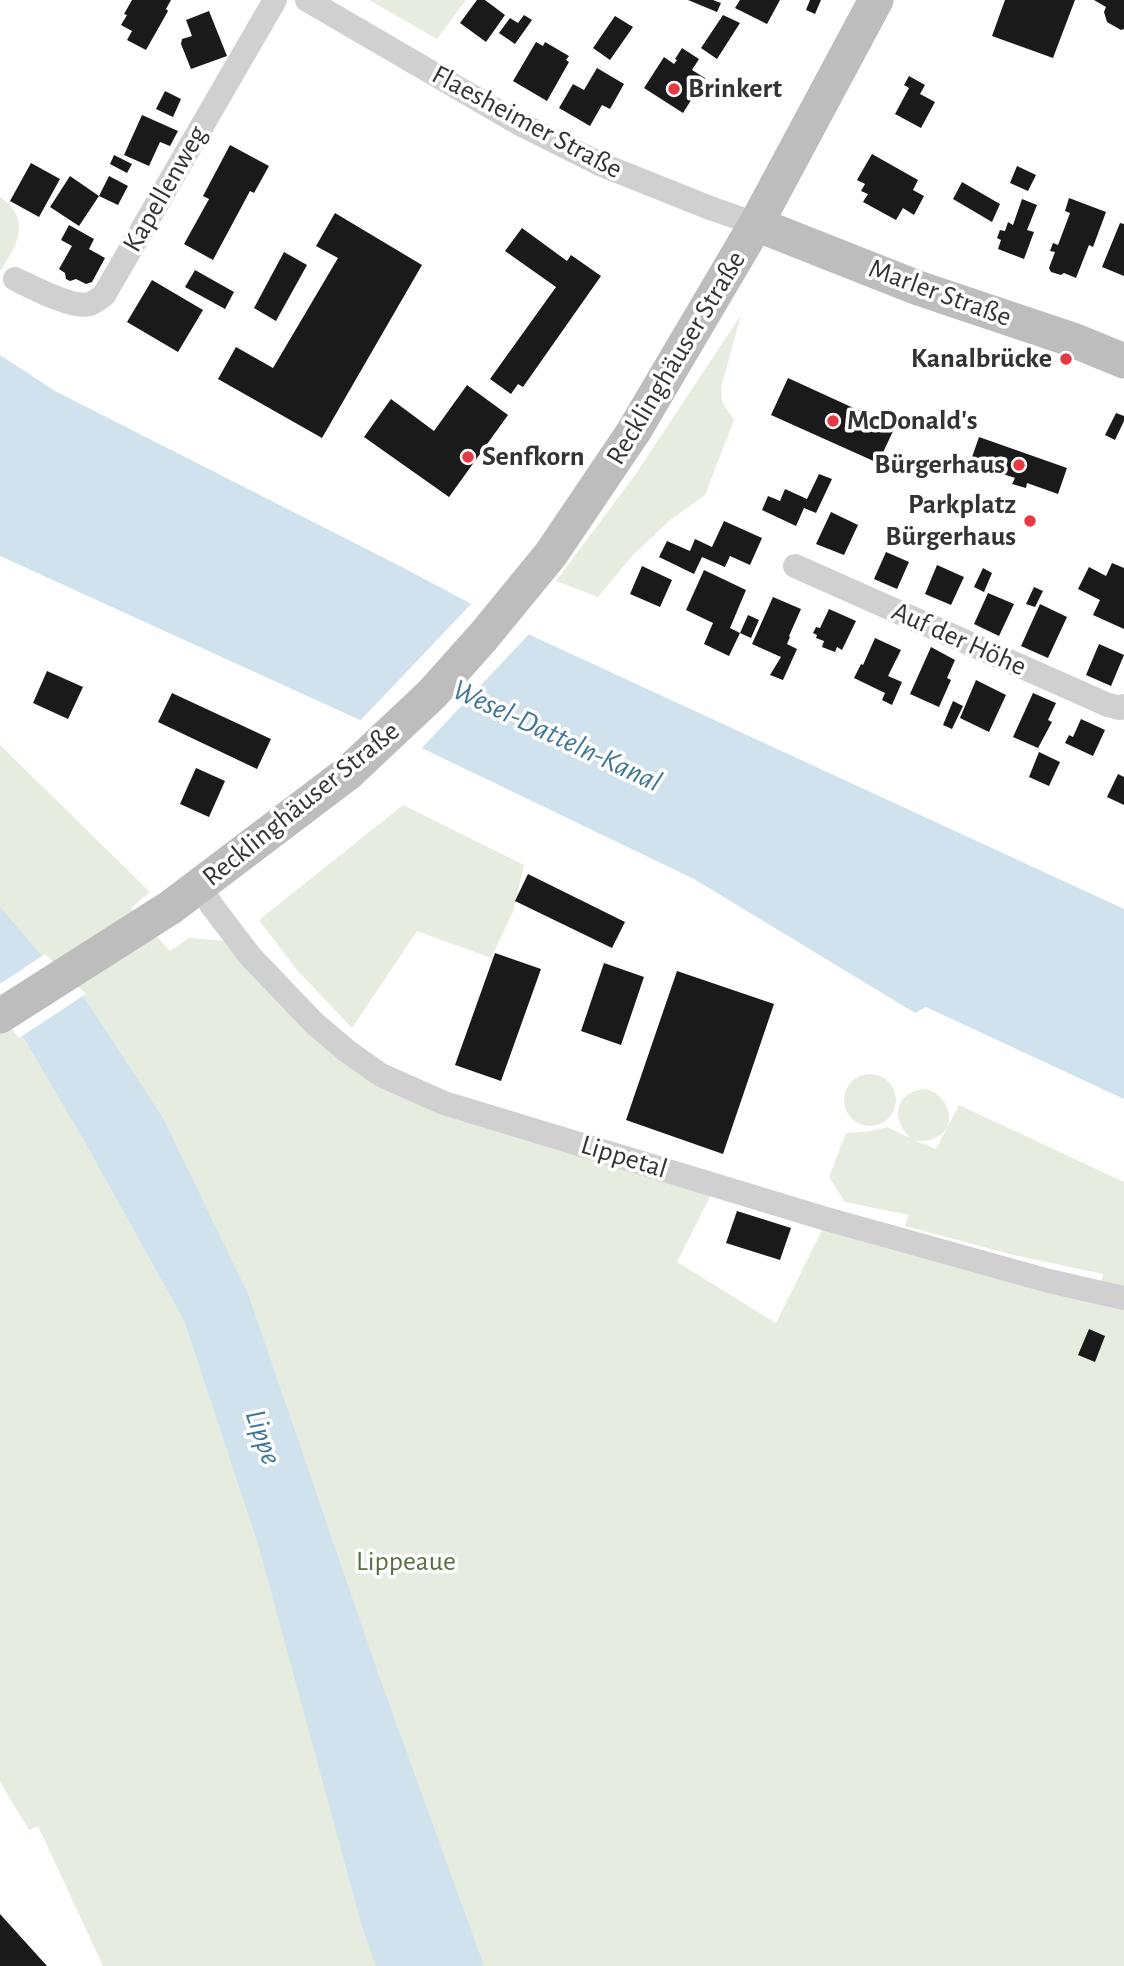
<!DOCTYPE html>
<meta charset="utf-8">
<style>
body{margin:0}
canvas{display:block;background:#fff}
</style>
<canvas width="1124" height="1966"></canvas>
<script>
const g = document.querySelector('canvas').getContext('2d');
g.lineJoin = 'round';
function paint(path, color) {
  g.fillStyle = color;
  g.fill(path, 'evenodd');
}
function stroke(path, color, width, dash) {
  g.strokeStyle = color;
  g.lineWidth = width;
  g.lineCap = dash ? 'butt' : 'round';
  g.setLineDash(dash || []);
  g.stroke(path);
}
function drawText(font, color, halo, rows, align = 'center') {
  g.font = font + ' "Alegreya Sans",sans-serif';
  g.lineWidth = 7;
  g.setLineDash([]);
  g.textBaseline = 'middle';
  g.strokeStyle = halo;
  g.fillStyle = color;
  for (const [text, x, y, turn = 0] of rows) {
    g.save();
    g.translate(x, y);
    g.rotate((+turn || 0) * Math.PI / 180);
    g.textAlign = isNaN(turn) ? turn : align;
    if (halo) g.strokeText(text, 0, 0);
    g.fillText(text, 0, 0);
    g.restore();
  }
}
paint(new Path2D(`
 M369,0H466L437,39Z
 M0,197C32,219 18,245 0,271Z
 M741,315L721,388L722,402L734,420L705,495L669,521L632,556L598,597L556,581L635,475Z
 M0,745L150,892L131,908L170,951L189,938L226,941L323,1045L713,1191L677,1262L776,1323L825,1224L1124,1306V1966H103L38,1826L29,1830L0,1782Z
 M403,805L524,865L513,912L491,958L417,931L352,1028L297,970L259,920Z
 M844 1100a26 26 0 1 1 52 0a26 26 0 1 1-52 0Z
 M926,1089C951,1096 960,1130 932,1139C927,1141 920,1141 916,1141L936,1149L959,1105L1124,1182V1292L1100,1287L1103,1274L1014,1255L905,1226L909,1215L845,1202L829,1177L846,1133L871,1131L887,1127L910,1138C890,1118 895,1091 926,1089Z`), '#e6ecdf');
paint(new Path2D(`
 M0,355L55,391L396,564L528,634L1124,909V1099L926,1007L915,1013L694,879L428,751L0,556Z
 M0,907L42,956L85,999L163,1118L248,1294L378,1673L484,1966H376L361,1923L259,1547L184,1320L85,1142L24,1038L0,1009Z`), '#cfe2ee');
paint(new Path2D(`
 M474,601L531,632L419,751L358,723Z
 M45,954L86,994L19,1038L0,1014V984Z`), '#fff');
paint(new Path2D(`
 M132,0H171L166,9L168,11L146,50L127,40L132,31L121,25L127,15L124,14Z
 M477,0H485L505,15L486,42L460,23Z
 M688,0H713L721,3L717,12Z
 M740,0H780L767,24L735,8Z
 M810,0H821L815,14L806,10Z
 M1005,0H1075L1053,58L992,36Z
 M1094,0H1124V29L1121,30L1107,22L1104,12L1106,7Z
 M209,11L227,56L191,69L181,44L182,39L192,36L186,20Z
 M524,15L532,20L515,44L499,33L510,18L518,23Z
 M723,15L740,23L717,59L701,48Z
 M615,16L633,27L610,60L593,48Z
 M536,42L543,46L545,42L569,56L566,60L569,62L547,101L513,81Z
 M682,48L699,59L692,70L705,78L683,113L644,88L664,57L674,64L677,60L675,59Z
 M597,68L624,84L610,109L602,105L590,126L559,108L573,84L584,90Z
 M909,76L925,85L920,94L935,102L921,128L895,114L909,88L904,85Z
 M165,91L181,99L173,117L156,109Z
 M142,115L178,131L170,146L160,142L149,166L124,155Z
 M230,145L269,166L254,193L250,191L213,260L184,244L209,199L203,196Z
 M872,154L918,180L913,190L924,196L914,215L903,208L896,220L863,202L868,194L861,191L865,184L857,180Z
 M114,155L132,164L127,173L110,164Z
 M31,163L60,179L39,217L10,201Z
 M1017,166L1036,175L1028,191L1010,183Z
 M70,176L99,196L79,226L50,207Z
 M109,176L128,186L118,205L99,196Z
 M962,182L1000,204L992,222L953,199Z
 M1069,198L1106,212L1093,247L1089,245L1076,278L1064,273L1061,275L1051,272L1049,268L1055,252L1050,251L1053,243L1058,245L1070,213L1065,211Z
 M1022,199L1037,205L1027,230L1034,232L1024,259L998,249L1001,240L997,238L1000,230L1005,231L1008,222L1013,225Z
 M335,213L422,265L322,438L218,379L236,347L273,368L338,258L316,246Z
 M1120,223L1124,224V276L1102,267Z
 M69,225L94,239L89,249L105,258L92,282L86,284L76,279L70,281L66,279L65,273L59,269L72,246L61,240Z
 M522,228L567,261L571,255L601,276L523,387L518,384L511,394L490,379L556,287L505,251Z
 M284,252L307,265L276,321L254,308Z
 M195,270L234,292L225,309L185,287Z
 M152,280L203,310L178,352L127,322Z
 M788,378L895,427L878,463L771,415Z
 M467,385L508,415L449,497L364,437L391,399L434,431Z
 M1116,413L1124,416V421L1115,440L1105,435Z
 M979,437L1067,468L1058,494L1027,483L1026,488L1012,484L1015,478L970,463Z
 M819,474L832,479L816,513L804,508L796,526L762,510L768,496L780,501L785,489L807,499Z
 M831,512L858,525L844,555L816,544Z
 M724,521L762,538L750,565L730,556L725,567L702,557L694,574L659,557L667,541L690,551L695,539L712,547Z
 M886,552L909,562L897,589L874,579Z
 M1112,563L1124,568V629L1093,615L1100,600L1078,589L1089,567L1106,576Z
 M937,565L964,577L951,605L925,594Z
 M642,566L672,580L660,607L630,594Z
 M983,568L992,573L984,592L974,587Z
 M704,570L746,590L730,628L740,633L748,615L759,620L751,638L740,633L729,656L704,644L713,623L686,610Z
 M1034,587L1043,591L1035,607L1026,604Z
 M988,593L1014,604L999,636L974,624Z
 M773,597L801,609L789,636L790,637L787,644L797,649L783,680L770,675L781,657L752,644Z
 M1040,604L1067,617L1048,658L1021,646Z
 M829,609L856,621L842,650L837,647L835,652L822,647L824,641L816,638L817,635L813,633L816,627L820,628Z
 M875,638L901,650L888,676L902,682L892,705L882,700L885,693L854,678L861,664L863,665Z
 M1099,644L1124,655L1111,686L1086,675Z
 M931,647L955,660L947,678L951,680L939,707L910,694Z
 M47,671L83,687L68,719L33,703Z
 M976,680L1006,695L989,732L960,718Z
 M172,693L271,739L257,769L158,722Z
 M1033,693L1056,703L1048,720L1052,722L1038,748L1013,737Z
 M953,701L963,706L952,729L943,725Z
 M1081,719L1105,730L1093,756L1065,743L1069,735L1073,737Z
 M1039,752L1060,762L1049,786L1029,777Z
 M196,768L225,781L209,817L180,804Z
 M1118,774L1124,777V805L1107,797Z
 M528,874L625,922L612,948L515,901Z
 M495,953L541,969L501,1081L455,1065Z
 M604,963L644,977L621,1045L581,1031Z
 M677,971L774,1004L723,1154L626,1120Z
 M737,1211L791,1228L780,1260L726,1243Z
 M1089,1329L1105,1336L1095,1362L1078,1355Z
 M0,1914L47,1966H0Z`), '#1a1a1a');
stroke(new Path2D(`
 M307,0L518,123L600,164L710,208L756,224
 M15,279C32,287 72,309 90,304C95,302 100,298 104,295L275,0
 M795,566L1108,705L1120,708L1124,706
 M200,887L212,906L250,956L314,1023L347,1051L381,1075L444,1103L823,1218L1049,1281L1124,1298`), '#d0d0d0', 24);
stroke(new Path2D(`
 M756,224L918,288L1073,340L1124,361
 M0,1016L171,907L348,773L432,694L483,637L551,554L634,431L756,224L876,0`), '#bdbdbd', 35);
for (const [x, y, r, color] of [
 [674,89,7,"#e63946"],
 [1066,359,7,"#e63946"],
 [833,421,7,"#e63946"],
 [468,457,7,"#e63946"],
 [1019,465,7,"#e63946"],
 [1030,521,7,"#e63946"]
]) {
  const dot = new Path2D();
  dot.arc(x, y, r, 0, 2 * Math.PI);
  g.fillStyle = color;
  g.fill(dot);
  stroke(dot, '#fff', 2.5);
}
drawText('bold 28px', '#333', '#fff', [
 ["Brinkert",688,89],
 ["Kanalbrücke",1052,359,"right"],
 ["McDonald's",847,421],
 ["Senfkorn",482,457],
 ["Bürgerhaus",1005,465,"right"],
 ["Parkplatz",1016,505,"right"],
 ["Bürgerhaus",1016,537,"right"]
], 'left');
drawText('28px', '#333', '#fff', [
 ["Flaesheimer Straße",527,122,28],
 ["Kapellenweg",165,189,-60],
 ["Marler Straße",940,293,20],
 ["Recklinghäuser Straße",676,358,-59],
 ["Auf der Höhe",959,639,24],
 ["Recklinghäuser Straße",301,804,-39],
 ["Lippetal",624,1157,17]
]);
drawText('28px', '#56703f', '#fff', [
 ["Lippeaue",406,1562]
]);
drawText('italic 30px', '#3f7597', '#fff', [
 ["Wesel-Datteln-Kanal",557,736,25],
 ["Lippe",263,1437,71]
]);
</script>
